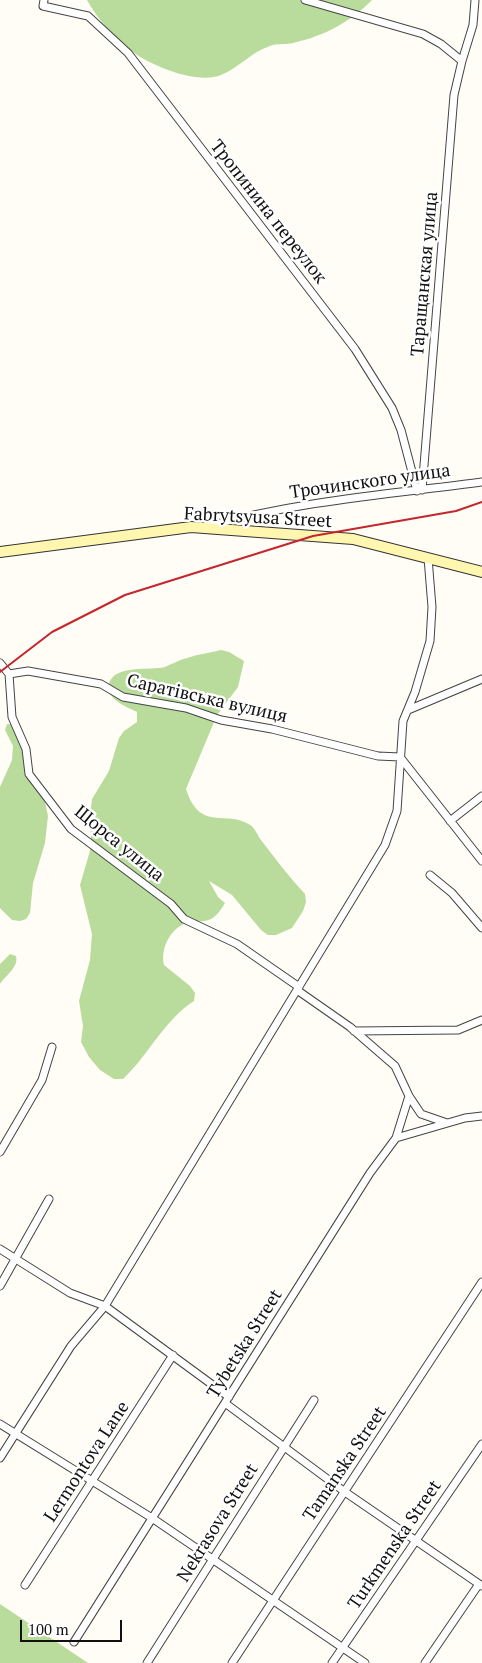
<!DOCTYPE html>
<meta charset="utf-8">
<style>
body{margin:0}
#map{position:relative;width:482px;height:1663px;overflow:hidden;background:#fffdf5;font-family:"PT Serif",serif}
canvas{display:block}
.scale{position:absolute;left:20px;top:1620px;width:102px;height:22px;box-sizing:border-box;border:2px solid #111;border-top:0;padding-left:6px;font-size:15px;line-height:18px;white-space:nowrap;color:#111;-webkit-text-stroke:4px #fff;paint-order:stroke}
</style>
<div id="map">
<canvas width="482" height="1663"></canvas>
<div class="scale">100 m</div>
</div>
<script>
const g = document.querySelector('canvas').getContext('2d');
g.lineJoin = 'round';
function paint(path, color) {
  g.fillStyle = color;
  g.fill(path, 'evenodd');
}
function stroke(path, color, width, dash) {
  g.strokeStyle = color;
  g.lineWidth = width;
  g.lineCap = dash ? 'butt' : 'round';
  g.setLineDash(dash || []);
  g.stroke(path);
}
function drawText(font, color, halo, rows, align = 'center') {
  g.font = font + ' "PT Serif",serif';
  g.lineWidth = 5;
  g.setLineDash([]);
  g.textBaseline = 'middle';
  g.strokeStyle = halo;
  g.fillStyle = color;
  for (const [text, x, y, turn = 0] of rows) {
    g.save();
    g.translate(x, y);
    g.rotate((+turn || 0) * Math.PI / 180);
    g.textAlign = isNaN(turn) ? turn : align;
    if (halo) g.strokeText(text, 0, 0);
    g.fillText(text, 0, 0);
    g.restore();
  }
}
paint(new Path2D(`
 M87,0H372C349,23 324,36 293,43C285,45 277,43 270,46C251,52 239,68 221,75C197,85 148,65 129,49C113,37 97,18 87,0Z
 M221,650L229,652L244,661L238,687L217,715L186,789C200,833 226,809 250,825C255,828 258,836 261,840C275,858 289,877 305,894L306,902L303,911L292,928L276,935H268L261,930L232,895L209,881L218,897L225,903C222,908 218,914 213,918C206,922 198,921 190,922C171,926 160,948 164,965L190,986L195,993L194,1001C164,1020 148,1056 123,1079H114L100,1070L89,1057L81,1042L83,1026L79,1001L90,960L92,934L80,885L90,851L91,834L89,825L92,799L109,771L119,738L124,731L137,722V712C127,707 105,699 109,684C114,664 150,671 165,667C172,664 179,660 187,658C198,654 210,653 221,650Z
 M7,724H11L22,749L25,775L45,802L48,816L45,843L33,883L30,913L26,919L20,921L12,920L0,908V787L12,760L13,746L5,730Z
 M10,954L16,956C19,967 6,975 0,984V964Z
 M0,1604L88,1663H0Z`), '#b9dc9c');
const minor = new Path2D(`
 M44,0L43,6L88,16L128,53L355,349L392,408L401,430L417,491
 M305,0L423,34L441,44L462,61L454,95L422,490
 M462,61L473,25L475,0
 M209,526C298,501 391,494 482,482
 M0,663L9,674L12,717L26,749L29,774L71,829L171,904L184,919L237,944L299,987
 M9,674L28,671L101,684L123,697L186,708L221,720L272,729L378,756L400,757L482,861
 M408,710L482,679
 M450,821L482,796
 M430,875L452,893L482,928
 M297,990L350,1027L395,1066L409,1096L396,1138
 M354,1031L458,1030L482,1020
 M409,1096L421,1114L447,1123
 M0,1152L42,1080L52,1047
 M0,1249L70,1293L105,1306L229,1397
 M0,1286L49,1199
 M225,1403L345,1492L482,1586
 M0,1424L152,1518L365,1663
 M0,1458L71,1346L105,1306L385,845L397,811L403,721L415,692L430,641L432,607L428,558
 M25,1585L173,1355
 M74,1642L370,1173L396,1138L465,1118L482,1116
 M147,1663L314,1400
 M232,1663L482,1282
 M332,1663L482,1444
 M425,1663L479,1584`);
const secondary = new Path2D(`
 M0,552L191,527L353,539L482,572`);
stroke(minor, '#444', 9);
stroke(secondary, '#333', 12);
stroke(minor, '#fff', 7);
stroke(secondary, '#fff6b0', 10);
stroke(new Path2D(`
 M0,672L52,632L125,595L313,536L456,511L482,502`), '#c4262e', 2);
drawText('18px', '#111', '#fff', [
 ["Тропинина переулок",268,212,52],
 ["Таращанская улица",425,274,-85],
 ["Трочинского улица",370,482,-8],
 ["Fabrytsyusa Street",258,518,3],
 ["Саратівська вулиця",207,699,13],
 ["Щорса улица",119,844,39],
 ["Tybetska Street",245,1344,-58],
 ["Lermontova Lane",87,1462,-57],
 ["Tamanska Street",345,1464,-56],
 ["Nekrasova Street",218,1523,-58],
 ["Turkmenska Street",395,1545,-56]
]);
</script>
